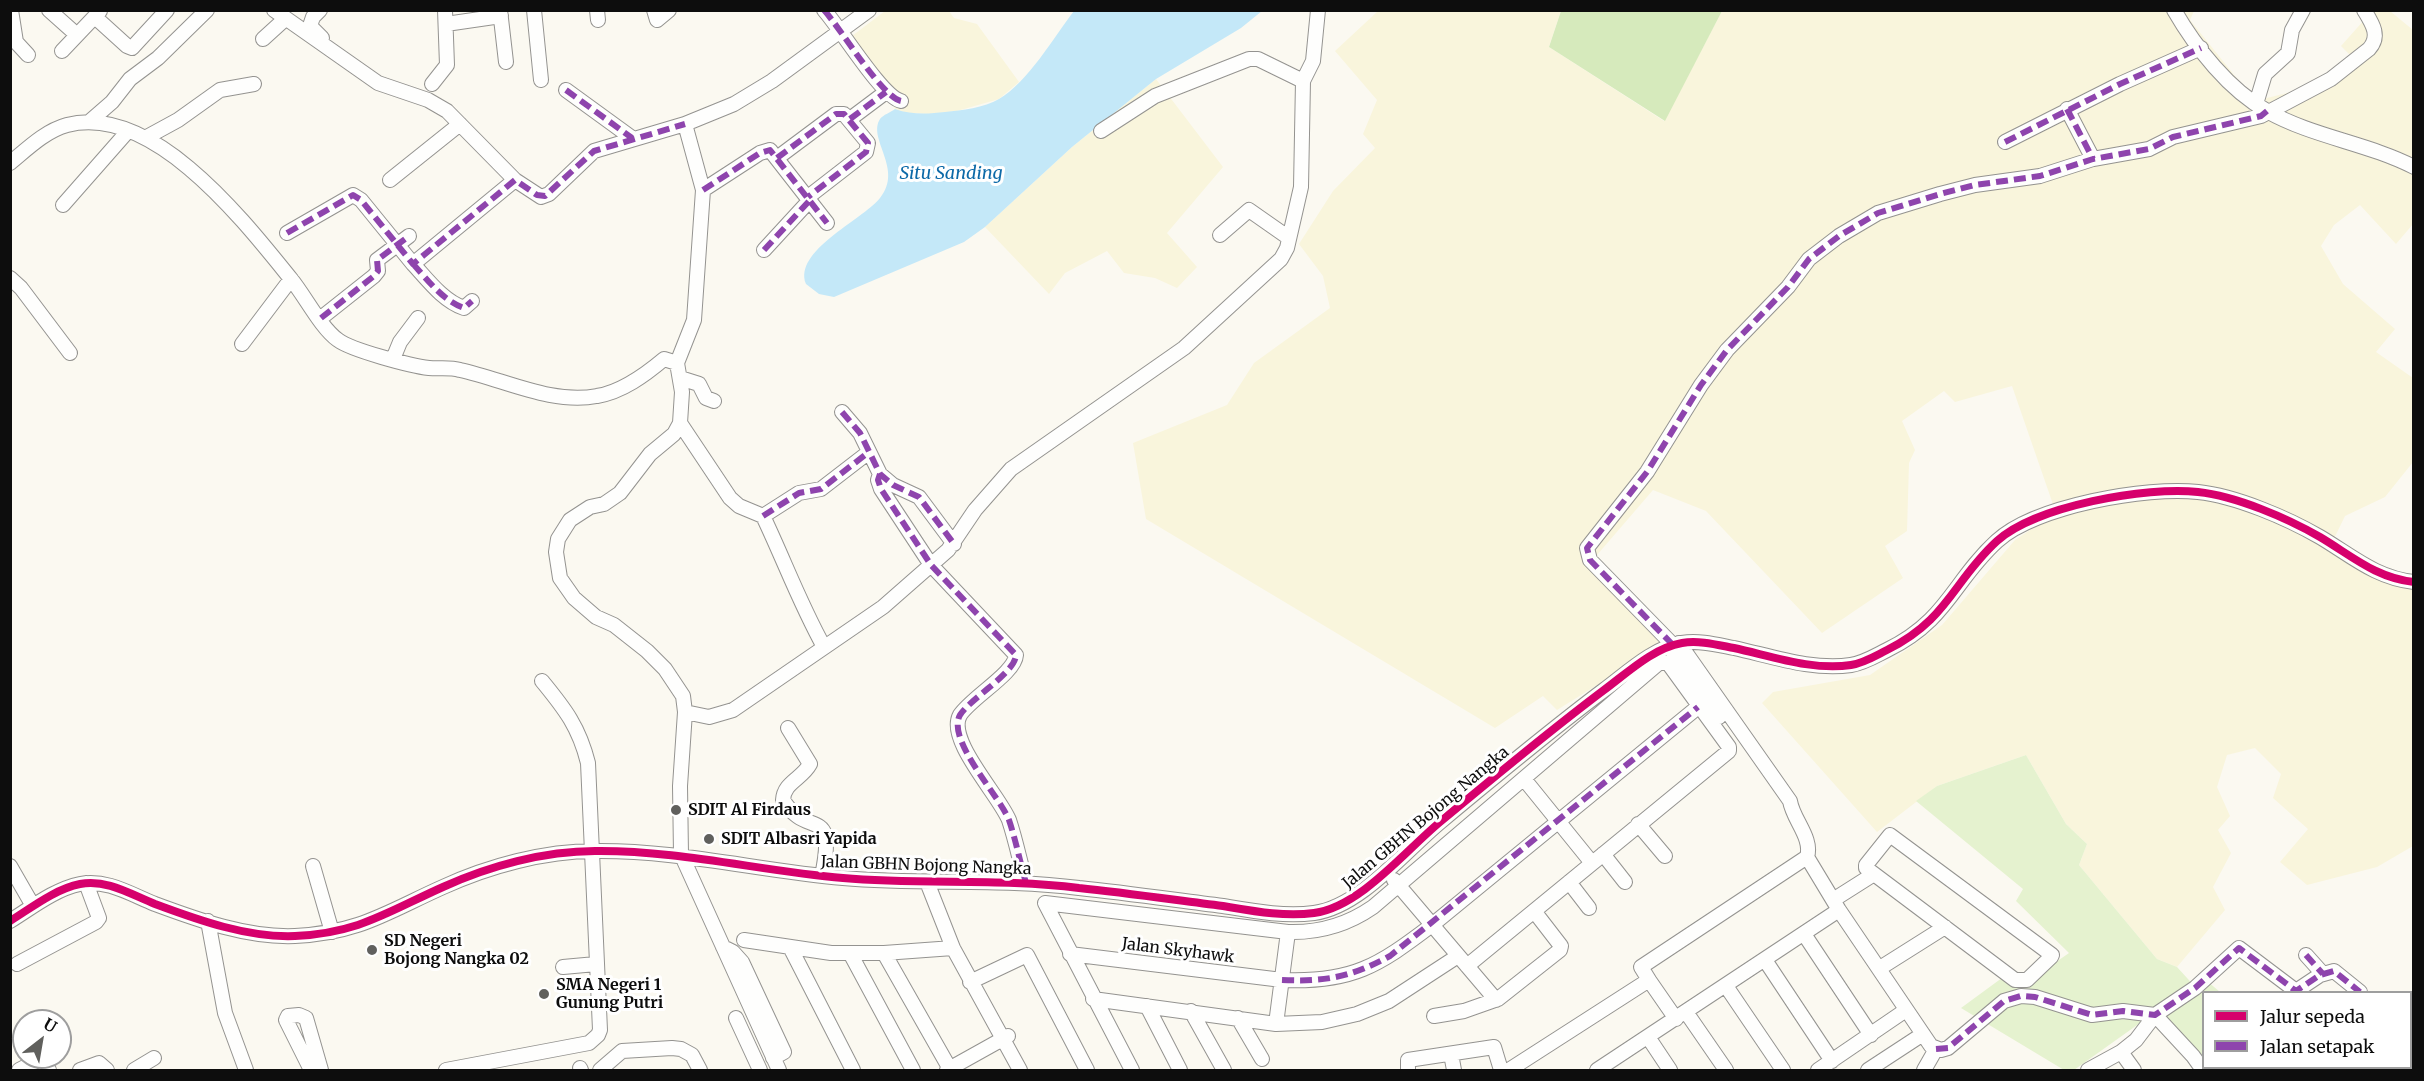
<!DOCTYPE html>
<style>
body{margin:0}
#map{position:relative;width:2424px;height:1081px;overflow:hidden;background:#fbf9f1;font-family:Merriweather,serif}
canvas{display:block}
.frame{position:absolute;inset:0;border:12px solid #0d0d0d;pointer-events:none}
.legend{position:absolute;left:2202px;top:991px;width:210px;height:78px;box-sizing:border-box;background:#fff;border:2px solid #9e9e9e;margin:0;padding:8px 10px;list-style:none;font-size:18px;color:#0d0d0d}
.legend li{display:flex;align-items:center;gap:12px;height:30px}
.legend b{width:30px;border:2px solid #9e9e9e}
.north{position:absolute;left:12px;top:1009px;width:60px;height:60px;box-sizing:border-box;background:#fff;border:2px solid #9e9e9e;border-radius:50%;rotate:31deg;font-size:16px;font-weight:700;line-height:24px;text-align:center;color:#0d0d0d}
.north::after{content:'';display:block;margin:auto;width:21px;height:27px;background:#60605d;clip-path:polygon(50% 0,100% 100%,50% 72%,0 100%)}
</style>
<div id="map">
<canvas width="2424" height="1081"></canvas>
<div class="frame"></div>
<ul class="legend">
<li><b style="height:8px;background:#d6006c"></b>Jalur sepeda</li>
<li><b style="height:8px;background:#8e44ad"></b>Jalan setapak</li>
</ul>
<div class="north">U</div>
</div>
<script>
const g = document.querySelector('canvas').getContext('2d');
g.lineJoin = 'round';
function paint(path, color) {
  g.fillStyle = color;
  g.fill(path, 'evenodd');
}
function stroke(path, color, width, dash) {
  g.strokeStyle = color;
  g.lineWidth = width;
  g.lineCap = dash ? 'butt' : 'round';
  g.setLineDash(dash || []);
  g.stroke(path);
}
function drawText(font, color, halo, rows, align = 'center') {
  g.font = font + ' Merriweather,serif';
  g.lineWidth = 6;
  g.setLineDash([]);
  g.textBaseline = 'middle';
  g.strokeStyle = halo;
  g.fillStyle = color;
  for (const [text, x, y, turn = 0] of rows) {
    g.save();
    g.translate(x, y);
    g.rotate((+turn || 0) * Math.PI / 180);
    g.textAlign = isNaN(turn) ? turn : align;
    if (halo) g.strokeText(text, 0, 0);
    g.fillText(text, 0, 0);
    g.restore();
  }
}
paint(new Path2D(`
 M885,11H949L954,18L977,24L1019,82L999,99L957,111L930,114L907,113L895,109L885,80L852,36Z
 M1378,11H1561L1549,47L1664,121L1722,11H2194L2190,20L2255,101L2323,84L2353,58L2341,46L2365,19L2359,11H2390L2413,30V224L2396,244L2360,205L2334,225L2321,246L2343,284L2395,329L2376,352L2413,378V462L2385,497L2345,516L2328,551L2381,581L2401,586H2413V846L2377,867L2307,885L2280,862L2308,829L2273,798L2281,774L2255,748L2227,755L2217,787L2230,816L2218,830L2231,853L2213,887L2225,910L2177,967L2157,959L2079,865L2087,844L2066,824L2026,755L1937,786L1877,832L1762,703L1773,692L1870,675L1942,625L2015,540L2056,513L2012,386L1955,402L1944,391L1902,421L1915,450L1909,463L1907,531L1885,546L1903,578L1822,633L1706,511L1653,490L1591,562L1663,644L1557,710L1543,696L1495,728L1146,519L1133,443L1227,405L1254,363L1330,308L1323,276L1299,244L1333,191L1375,148L1363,134L1377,100L1335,51Z
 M1156,79L1223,167L1167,233L1197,267L1177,288L1155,278L1124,273L1107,251L1065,273L1049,294L985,227L1072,147Z`), '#f9f5dc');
paint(new Path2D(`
 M2026,755L2066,824L2087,844L2079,865L2157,959L2177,967L2198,990L2207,981L2220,992H2204L2203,1063L2147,1018L2074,1070H2064L1961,1008L2006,975L2036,976L2069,953L2016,901L2023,889L1916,801L1937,786Z`), '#e5f2cf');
paint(new Path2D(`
 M1561,11V10L1722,11L1665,121L1549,47Z`), '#d6eabc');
paint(new Path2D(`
 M1074,11H1262L1241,28L1156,79L1072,147L985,227L964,242L834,297L819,294L806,284C793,251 861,221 880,198C904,169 867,139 880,119C883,115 891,112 895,109C912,115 928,114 945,112C962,110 984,108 999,99C1028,82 1054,37 1074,11Z`), '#c4e8f8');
const minor = new Path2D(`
 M11,10L16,42L28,55
 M49,10L77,35
 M274,10L378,83L428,100L447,111L515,180L541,197L549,194L594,151L685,124L734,104L772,81L869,10
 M320,10L313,17L310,26L322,38
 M500,10L506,62
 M534,10L541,80
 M597,10L598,20
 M654,10L657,20L669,10
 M824,10C841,29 882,97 901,101
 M2174,10C2196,48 2229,90 2267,111C2313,137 2367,143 2414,167
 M95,17L127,46L132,48L167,10
 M446,24L501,16
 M263,39L285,19
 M62,51L100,11
 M432,84L447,65L445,10
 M566,90L632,138
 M2256,104L2265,74L2288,53L2292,30L2303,10
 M2067,109L2093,159
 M850,119L886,92
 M89,122L112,102L130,79L158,58L207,10
 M685,124L703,190L694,320L677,363L682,392L680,423L674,434L650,454L620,493L604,504L590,507L570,520L558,539L556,552L560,578L574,598L596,617L614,625L647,651L665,669L683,696L685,712L680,786L681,854L779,1070
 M1101,131L1155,96L1249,59H1258L1303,81
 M145,138L178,120L220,90L254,84
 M2005,142L2120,84L2201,48
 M777,158L836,114H844L868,143L866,152L808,197
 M10,163C27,149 45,131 67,125C153,103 244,221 291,279C305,296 321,328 338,340C351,350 411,366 429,368C439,369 450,367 460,370C503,379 552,405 597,396C622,392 645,375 664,359L677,363
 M390,180L460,124
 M703,190L760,153L770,150L827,223
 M63,205L128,131
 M287,233L353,195L361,200L413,264L515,180
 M1220,235L1249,210L1289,238
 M764,250L810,200
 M413,264C427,279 443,301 464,308L472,301
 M10,278L21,288L70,353
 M321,318L374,276L378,271L377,260L409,236
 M242,344L291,279
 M393,359L400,342L418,318
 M680,378L699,384L706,398L714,401
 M842,412L860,433L880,474L893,485L919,497L954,544
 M680,423L730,498L739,506L763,516L799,493L821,489L869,452
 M880,474L878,480L881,489L931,565L1016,655C1015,673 972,697 960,715C946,740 999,795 1009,820C1016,841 1020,862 1026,883
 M763,516C784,560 800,604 824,647
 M1673,645L1590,560L1587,548L1647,472L1701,385L1727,350L1788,287L1809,259L1839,236L1878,213L1940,194L1975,185L2040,176L2093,159L2149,149L2173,137L2261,116L2331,79L2369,49C2381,36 2372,23 2364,10
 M1669,647L1719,717
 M685,712L709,717L733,710L883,607L948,550L975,510L1011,469L1184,348L1281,259L1287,248L1301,187L1303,81L1313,61L1318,10
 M788,728L810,764C802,779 784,782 783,800C808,841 837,802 822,876
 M1524,779L1592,863
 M1638,824L1665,856
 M1890,835L2052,955L2051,957L2027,980H2015L1874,874L1866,868V865Z
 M1603,854L1625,882
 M1807,857L1839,910L1931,1046L1941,1050L1948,1048L2004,1001L2021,996L2035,997L2092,1015L2123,1011L2155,1015L2193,1056L2203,1070
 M10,866L33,906
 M313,866L332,932
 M1394,880L1496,1000
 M927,882L953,948L1020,1070
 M1569,882L1589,908
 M1833,900L1874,874
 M10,921C31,908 55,889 80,884C107,879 130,894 155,904C198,920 248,938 295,936C359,933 387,912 443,887C489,866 544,851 595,851C679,850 760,871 843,878C922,885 1001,878 1079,888C1127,893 1175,900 1223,906C1253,911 1284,917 1314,913C1360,907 1405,851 1440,822C1494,777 1548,732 1604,690C1627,673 1653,648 1682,643C1699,640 1718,645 1734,648C1771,656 1813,671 1851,665C1864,663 1875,656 1887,650C1948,620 1953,581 1997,541C2035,506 2147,486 2198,492C2236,496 2287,518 2320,537C2352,556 2376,578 2414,582
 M208,921L225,1013L246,1070
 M1804,934L1871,1035
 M744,940L831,953H884L953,948
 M723,947L733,952L742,962L784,1052L773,1058
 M790,947L853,1070
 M850,953L913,1070
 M884,953L950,1069
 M1070,954L1282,980C1352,983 1378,966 1432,925L1698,707
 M2306,955L2323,974
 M1765,960L1832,1061
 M17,964L96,922L99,918L86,883
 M563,967L596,964
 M1880,968L1945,927
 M1649,980L1676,1019
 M970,982L1027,955L1087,1070
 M1726,986L1783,1070
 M1093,999L1276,1024L1322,1022L1357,1014L1389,1001L1458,956
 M1147,1006L1180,1070
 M1191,1011L1224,1070
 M1686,1012L1726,1070
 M1434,1016L1464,1011L1498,999L1560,950L1561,946L1534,911
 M736,1018L760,1070
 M1238,1018L1262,1059
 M1276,1024L1288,932
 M1648,1037L1670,1070
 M2410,1045L2414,1048
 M2121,1052L2134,1070
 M1451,1054L1454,1070
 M580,1068L581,1070
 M19,1070L40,1059L49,1070
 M80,1070L99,1063L107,1070
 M134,1070L154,1058
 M311,1070L286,1020L288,1016L299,1015L306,1018L321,1070
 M446,1070L589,1043L598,1035L600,1030L588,763C579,727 565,709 542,681
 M600,1070L622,1051L672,1048L681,1049L692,1055L700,1070
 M947,1070L1008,1036
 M1132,1070L1045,903L1288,932C1320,933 1347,925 1373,907L1659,663H1668L1729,747V751L1467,966
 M1408,1070V1060L1494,1047L1501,1070
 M1509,1070L1649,980L1641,967L1807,857C1813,838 1793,820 1790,801L1679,643
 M1597,1070L1839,910
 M1818,1070L1906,1010
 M1868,1070L1923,1034
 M1924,1070L1936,1049
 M2088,1070L2121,1052L2136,1040L2155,1015L2195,988L2239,948L2296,991L2320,975L2334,971L2360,992
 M2380,1070L2385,1068`);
stroke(minor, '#949390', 16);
stroke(minor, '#fefefd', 14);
stroke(new Path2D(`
 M824,10C841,29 882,97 901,101
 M566,90L632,138
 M2067,109L2093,159
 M850,119L886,92
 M2005,142L2120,84L2201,48
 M777,158L836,114H844L868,143L866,152L808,197
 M703,190L760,153L770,150L827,223
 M287,233L353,195L361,200L413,264L515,180L537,195L545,196L594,151L685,124
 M764,250L810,200
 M413,264C427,279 443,301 464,308L472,301
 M321,318L374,276L378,271L377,260L409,236
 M842,412L860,433L880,474L893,485L919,497L954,544
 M880,474L878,480L881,489L931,565L1016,655C1015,673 972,697 960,715C946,740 999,795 1009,820C1016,841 1020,862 1026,883
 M763,516L799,493L821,489L869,452
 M1673,645L1590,560L1587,548L1647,472L1701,385L1727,350L1788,287L1809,259L1839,236L1878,213L1940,194L1975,185L2040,176L2093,159L2149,149L2173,137L2261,116L2267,111
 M2306,955L2323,974
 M1282,980C1326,982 1351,977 1390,956L1698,707
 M2410,1045L2413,1048
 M1936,1049L1948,1048L2004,1001L2021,996L2035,997L2092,1015L2123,1011L2155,1015L2195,988L2239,948L2296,991L2320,975L2334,971L2360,992`), '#8e44ad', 6, [12, 6]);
stroke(new Path2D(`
 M10,921C31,908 55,889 80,884C107,879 130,894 155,904C198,920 248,938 295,936C359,933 387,912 443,887C489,866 544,851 595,851C679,850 760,871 843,878C922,885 1001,878 1079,888C1127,893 1175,900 1223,906C1253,911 1284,917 1314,913C1360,907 1405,851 1440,822C1494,777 1548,732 1604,690C1627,673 1653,648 1682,643C1699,640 1718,645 1734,648C1771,656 1813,671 1851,665C1864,663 1875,656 1887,650C1948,620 1953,581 1997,541C2035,506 2147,486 2198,492C2236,496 2287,518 2320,537C2352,556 2376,578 2414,582`), '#d6006c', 8);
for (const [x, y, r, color] of [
 [676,810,6,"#60605d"],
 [709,839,6,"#60605d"],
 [372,950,6,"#60605d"],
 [544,994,6,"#60605d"]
]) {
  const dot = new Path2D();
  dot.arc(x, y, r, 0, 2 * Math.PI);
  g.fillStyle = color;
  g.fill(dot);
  stroke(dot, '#fff', 2);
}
drawText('bold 16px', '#0d0d0d', '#fff', [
 ["SDIT Al Firdaus",688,810],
 ["SDIT Albasri Yapida",721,839],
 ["SD Negeri",384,941],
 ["Bojong Nangka 02",384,959],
 ["SMA Negeri 1",556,985],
 ["Gunung Putri",556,1003]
], 'left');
drawText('16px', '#0d0d0d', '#fff', [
 ["Jalan GBHN Bojong Nangka",1426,818,-40],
 ["Jalan GBHN Bojong Nangka",926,866,2],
 ["Jalan Skyhawk",1178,951,7]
]);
drawText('italic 18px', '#0d6aa8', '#fff', [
 ["Situ Sanding",951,174]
]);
</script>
